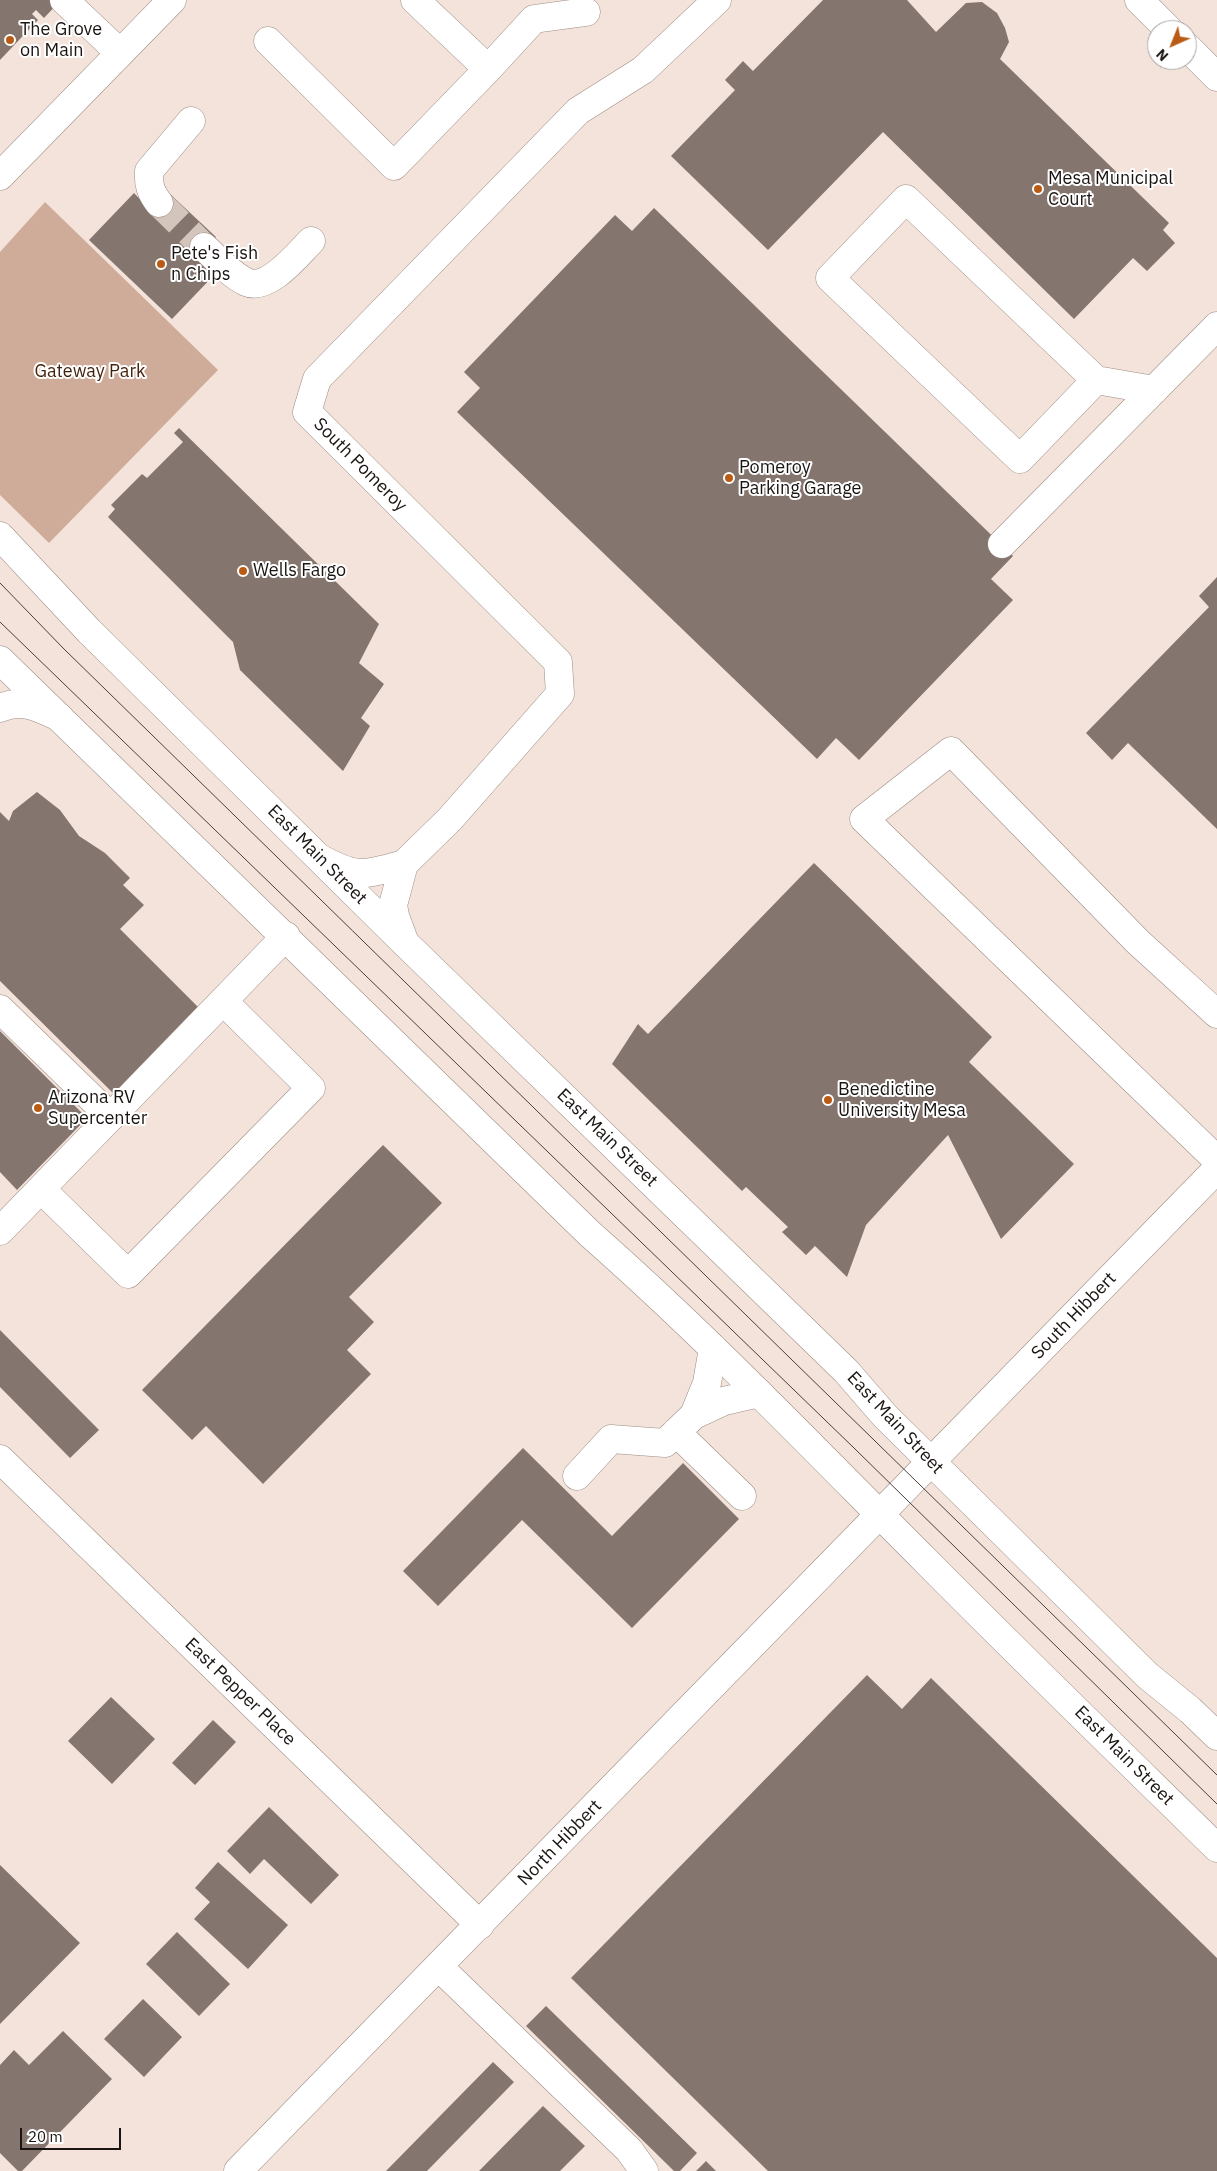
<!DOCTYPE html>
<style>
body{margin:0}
#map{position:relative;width:1217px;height:2171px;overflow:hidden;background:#f4e3da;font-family:"IBM Plex Sans",sans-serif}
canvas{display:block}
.north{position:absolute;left:1147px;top:20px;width:50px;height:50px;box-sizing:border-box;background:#fff;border:1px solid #a3a1a0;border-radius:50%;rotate:224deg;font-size:14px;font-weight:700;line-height:20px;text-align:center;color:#1a1512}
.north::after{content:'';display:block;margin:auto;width:18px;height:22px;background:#ba5b15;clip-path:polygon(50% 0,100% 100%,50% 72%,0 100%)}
.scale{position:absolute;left:20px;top:2128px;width:101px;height:22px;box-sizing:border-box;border:2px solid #1a1512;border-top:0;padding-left:6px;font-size:15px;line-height:18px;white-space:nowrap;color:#1a1512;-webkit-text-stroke:4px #fff;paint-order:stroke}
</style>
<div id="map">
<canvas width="1217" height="2171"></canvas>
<div class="north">N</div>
<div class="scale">20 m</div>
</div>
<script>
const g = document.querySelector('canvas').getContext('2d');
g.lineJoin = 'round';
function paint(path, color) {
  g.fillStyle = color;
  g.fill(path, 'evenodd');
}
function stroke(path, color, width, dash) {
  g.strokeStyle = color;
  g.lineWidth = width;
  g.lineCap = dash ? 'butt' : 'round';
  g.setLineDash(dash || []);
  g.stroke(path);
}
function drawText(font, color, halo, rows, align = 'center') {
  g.font = font + ' "IBM Plex Sans",sans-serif';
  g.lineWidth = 4;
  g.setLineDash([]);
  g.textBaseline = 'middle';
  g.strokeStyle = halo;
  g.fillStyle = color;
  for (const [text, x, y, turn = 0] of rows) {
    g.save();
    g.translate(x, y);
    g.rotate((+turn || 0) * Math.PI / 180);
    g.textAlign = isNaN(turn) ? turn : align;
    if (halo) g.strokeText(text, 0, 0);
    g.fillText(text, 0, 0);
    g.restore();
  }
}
paint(new Path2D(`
 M45,202L218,370L49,543L0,495V252Z`), '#cfac9a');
paint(new Path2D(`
 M0,0H61L44,18L36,10L32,14L38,20L0,60Z
 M823,0H907L936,32L966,3L982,2L997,13L1005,28L1009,42L1000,59L1169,223L1163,230L1175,243L1147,271L1133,258L1074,319L883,132L768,250L671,156L735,90L725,80L743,61L753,71Z
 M134,193L151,211L169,193L216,237L198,255L216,273L172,319L89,240Z
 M654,208L1013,556L991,579L1013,600L859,760L836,738L817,759L457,412L480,388L464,372L615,215L632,231Z
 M179,428L379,624L359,663L384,684L361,718L370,726L343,771L240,670L233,642L108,517L115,509L111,505L142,474L147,478L183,442L174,433Z
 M1217,577V829L1128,743L1112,760L1086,733L1209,607L1199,596Z
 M37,792L60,810L79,836L105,853L130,878L123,885L144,905L120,929L200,1009L114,1094L0,981V812L9,821L13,811Z
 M814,863L992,1037L969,1062L1074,1164L1001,1239L948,1135L866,1225L847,1277L815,1246L806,1255L782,1232L788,1227L746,1187L742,1191L612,1064L638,1024L648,1034Z
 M0,1031L87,1118L17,1190L0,1172Z
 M383,1145L442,1203L349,1297L374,1322L347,1350L371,1374L263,1484L206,1426L192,1440L142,1390Z
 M0,1330L99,1430L70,1458L0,1387Z
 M523,1448L612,1536L683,1463L739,1519L632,1628L522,1520L438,1606L403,1571Z
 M867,1675L902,1709L931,1678L1217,1958V2171H768L571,1978Z
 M111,1697L155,1739L112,1784L68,1741Z
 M213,1720L236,1742L195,1785L172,1763Z
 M269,1807L339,1875L311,1904L264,1859L250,1874L227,1851Z
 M218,1862L288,1925L248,1969L194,1919L210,1902L195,1888Z
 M0,1865L80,1943L0,2024Z
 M177,1932L230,1984L199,2016L146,1964Z
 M143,1999L182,2037L144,2077L104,2039Z
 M546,2006L697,2153L680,2171H674L526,2026Z
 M63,2031L112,2079L22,2171H18L0,2153V2065L14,2050L29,2065Z
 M493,2062L514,2082L427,2171H386Z
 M543,2106L585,2146L560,2171H479Z
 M706,2161L716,2171H696Z`), '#84756e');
stroke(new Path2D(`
 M159,203L204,247`), '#d3c4bc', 28, [28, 14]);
const minor = new Path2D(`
 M64,0L120,53
 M415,0L488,69L534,19L586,12
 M1139,0L1169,30
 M268,41L394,166L488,69
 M1187,47L1217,77
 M159,203C151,193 148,185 149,171L191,121
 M204,247C217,259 230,274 246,282C268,292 297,255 311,241
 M1096,380L1020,459L830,278L906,199L1096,380L1154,390
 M1002,544L1217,326
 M0,708C22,698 39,708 59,717
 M321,859C359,879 363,875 404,864
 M405,943L395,916L393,905L404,864L450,819L560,694L558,662L307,412L317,379L578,111L643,70L717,0
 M0,1009L111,1117
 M1217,1014L1138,942L951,751L864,819L1217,1160
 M41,1189L128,1274L311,1088L223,1001
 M0,1231L286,936
 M694,1415L707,1383L713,1348
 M676,1432L742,1496
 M0,1459L480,1925
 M577,1476L611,1439L665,1443L694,1415L724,1401L759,1393
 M439,1967L629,2150L644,2171
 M238,2171L1217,1169`);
const major = new Path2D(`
 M0,176L172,0
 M0,536L89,631L405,943L846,1371L885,1416L1148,1676L1190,1710L1217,1736
 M0,660L590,1234C707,1337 815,1450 925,1560C1021,1657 1119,1752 1217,1848`);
stroke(minor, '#9c8d85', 29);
stroke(major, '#9c8d85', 29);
stroke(minor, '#fff', 28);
stroke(major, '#fff', 28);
stroke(new Path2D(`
 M0,583L64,649L1217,1775
 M0,622L854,1448L1217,1804`), '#48403c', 1);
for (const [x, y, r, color] of [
 [10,40,5,"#ba5b15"],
 [1038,189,5,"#ba5b15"],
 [161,264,5,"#ba5b15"],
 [729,478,5,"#ba5b15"],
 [243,571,5,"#ba5b15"],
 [828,1100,5,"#ba5b15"],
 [38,1108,5,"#ba5b15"]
]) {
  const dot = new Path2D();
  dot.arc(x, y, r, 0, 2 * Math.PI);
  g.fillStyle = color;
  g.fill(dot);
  stroke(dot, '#fff', 2);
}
drawText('18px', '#1a1512', '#fff', [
 ["The Grove",20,30],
 ["on Main",20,51],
 ["Mesa Municipal",1048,179],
 ["Court",1048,200],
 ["Pete's Fish",171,254],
 ["n Chips",171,275],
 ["Pomeroy",739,468],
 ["Parking Garage",739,489],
 ["Wells Fargo",253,571],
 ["Benedictine",838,1090],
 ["University Mesa",838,1111],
 ["Arizona RV",48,1098],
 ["Supercenter",48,1119]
], 'left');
drawText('18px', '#45220c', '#fff', [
 ["Gateway Park",90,372]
]);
drawText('18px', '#1a1512', '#fff', [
 ["South Pomeroy",360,465,45],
 ["East Main Street",317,855,45],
 ["East Main Street",607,1138,44],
 ["South Hibbert",1074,1316,-46],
 ["East Main Street",895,1423,47],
 ["East Pepper Place",240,1692,44],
 ["East Main Street",1124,1756,45],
 ["North Hibbert",560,1843,-46]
]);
</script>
